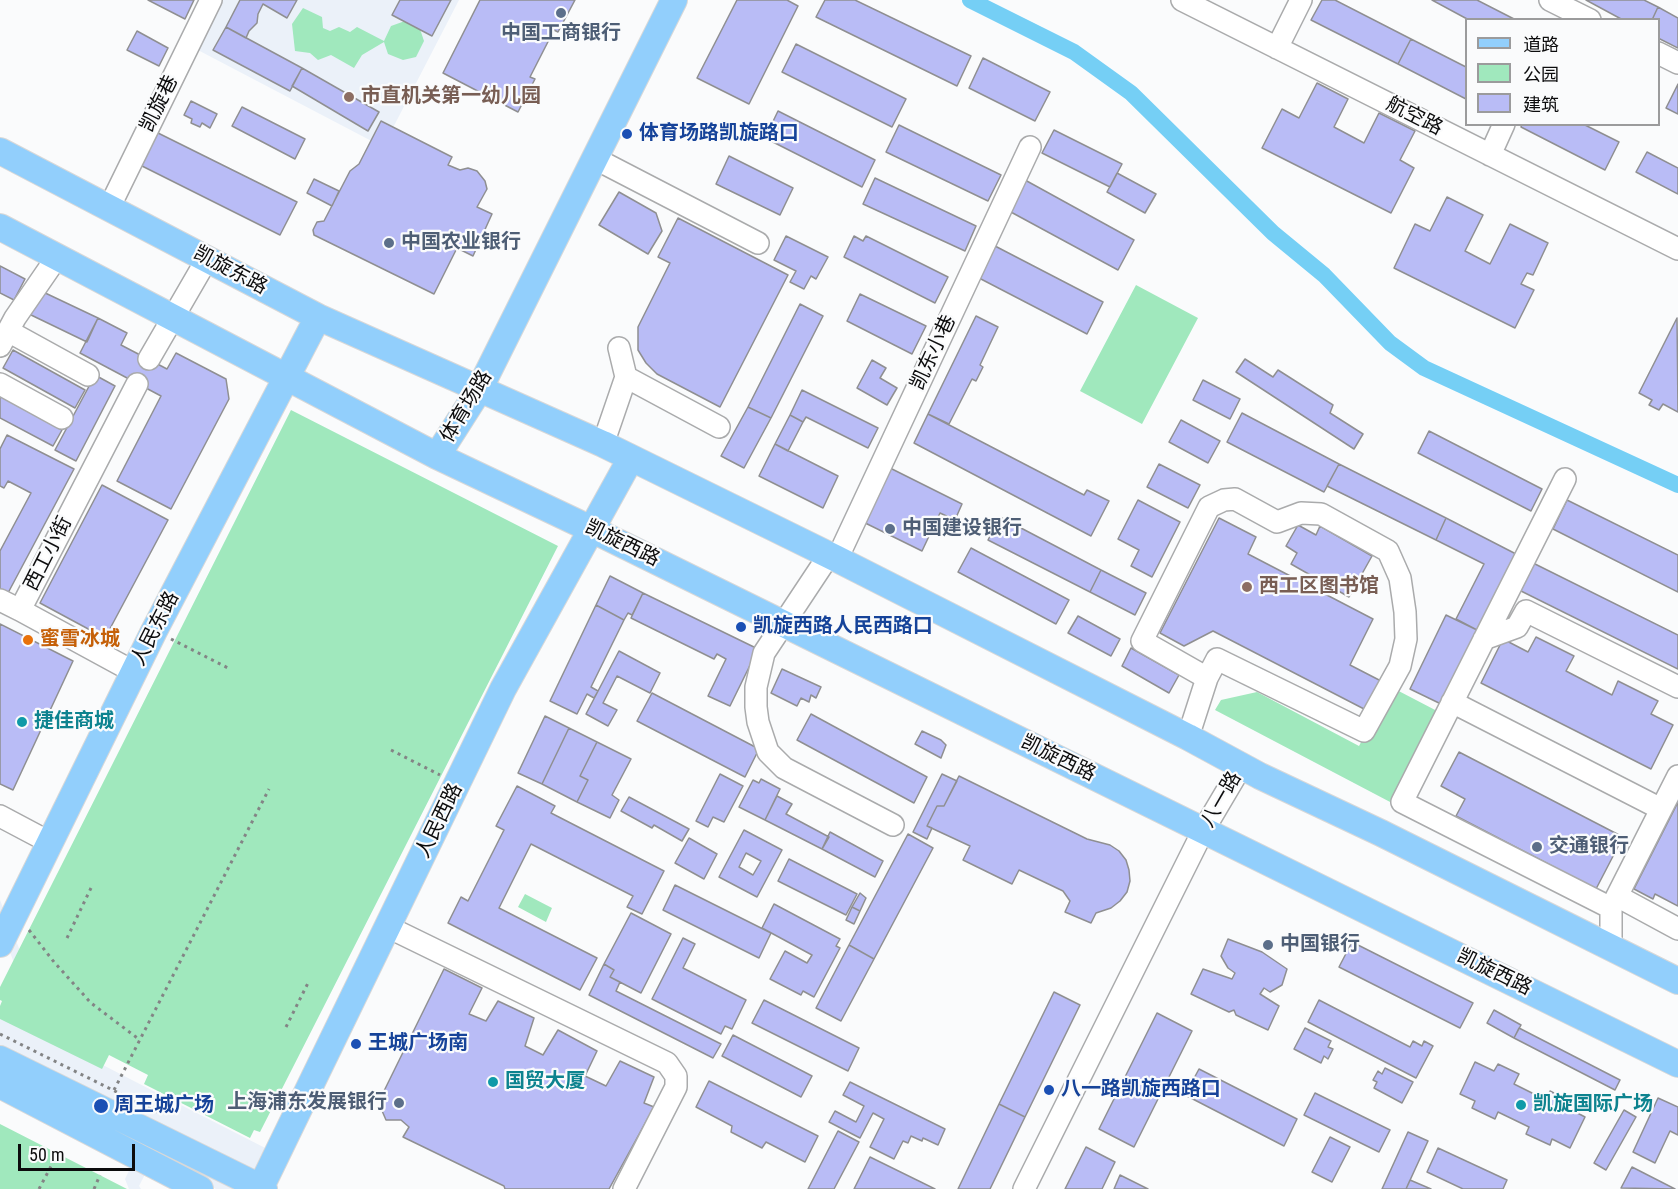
<!DOCTYPE html>
<meta charset="utf-8">
<style>
body{margin:0}
#map{position:relative;width:1678px;height:1189px;overflow:hidden;background:#fafbfc;font-family:"Roboto Condensed","Noto Sans SC",sans-serif}
canvas{display:block}
.legend{position:absolute;left:1465px;top:18px;width:195px;height:108px;box-sizing:border-box;background:#fafbfc;border:2px solid #9b9b9c;margin:0;padding:8px 10px;list-style:none;font-size:18px;color:#0c0c0d}
.legend li{display:flex;align-items:center;gap:12px;height:30px}
.legend b{width:30px;border:2px solid #9b9b9c}
.scale{position:absolute;left:18px;top:1144px;width:117px;height:27px;box-sizing:border-box;border:3px solid #0c0c0d;border-top:0;padding-left:8px;font-size:18px;line-height:21px;white-space:nowrap;color:#0c0c0d;-webkit-text-stroke:4px #fafbfc;paint-order:stroke}
</style>
<div id="map">
<canvas width="1678" height="1189"></canvas>
<ul class="legend">
<li><b style="height:8px;background:#92cffc"></b>道路</li>
<li><b style="height:16px;background:#a0e8bd"></b>公园</li>
<li><b style="height:16px;background:#b9bcf6"></b>建筑</li>
</ul>
<div class="scale">50 m</div>
</div>
<script>
const g = document.querySelector('canvas').getContext('2d');
g.lineJoin = 'round';
function paint(path, color) {
  g.fillStyle = color;
  g.fill(path, 'evenodd');
}
function stroke(path, color, width, dash) {
  g.strokeStyle = color;
  g.lineWidth = width;
  g.lineCap = dash ? 'butt' : 'round';
  g.setLineDash(dash || []);
  g.stroke(path);
}
function drawText(font, color, halo, rows, align = 'center') {
  g.font = font + ' "Roboto Condensed","Noto Sans SC",sans-serif';
  g.lineWidth = 4.5;
  g.setLineDash([]);
  g.textBaseline = 'middle';
  g.strokeStyle = halo;
  g.fillStyle = color;
  for (const [text, x, y, turn = 0] of rows) {
    g.save();
    g.translate(x, y);
    g.rotate((+turn || 0) * Math.PI / 180);
    g.textAlign = isNaN(turn) ? turn : align;
    if (halo) g.strokeText(text, 0, 0);
    g.fillText(text, 0, 0);
    g.restore();
  }
}
paint(new Path2D(`
 M218,0H459L383,147L194,48Z
 M0,900L26,966L33,1029L163,1096L186,1057L199,1071L181,1105L277,1154L259,1189H216L154,1157L139,1186L141,1189H129L125,1179L139,1150L0,1095V1013L19,976L0,926Z`), '#ebf1f9');
paint(new Path2D(`
 M303,8L322,17L323,28L330,31L339,27L350,32L357,27L384,41L391,26L405,21L420,29L424,41L416,57L403,60L388,54L384,42L362,55L354,68L331,55L318,60L310,53L295,51L292,24Z
 M1136,285L1198,318L1142,424L1080,391Z
 M291,410L558,546L260,1132L254,1130L250,1138L144,1084L148,1075L109,1055L102,1069L0,1019V1006L2,1001L0,1000V987Z
 M1391,687L1439,712L1392,803L1215,710L1221,700L1257,692L1359,746Z
 M525,894L552,908L546,922L518,907Z
 M0,1124L127,1189H0Z`), '#a0e8bd');
stroke(new Path2D(`
 M970,0L1074,52L1131,93L1273,233L1324,275L1390,343L1424,368L1678,485`), '#75cff5', 16);
const building = new Path2D(`
 M148,0H194L185,19Z
 M240,0H297L287,18L263,4L258,14L257,23L249,31L246,38L226,27Z
 M400,0H451L432,36L392,15Z
 M480,0H575L558,32L554,30L530,77L535,79L518,112L443,73Z
 M737,0H787L798,6L749,104L697,78Z
 M825,0H855L971,56L957,86L816,17Z
 M1322,0H1335L1411,39L1398,64L1311,20Z
 M1432,0H1477L1516,20H1469Z
 M1586,0H1644L1658,7L1652,20H1623Z
 M1658,7L1678,18V48L1658,38V20H1652Z
 M226,27L302,68L290,91L213,50Z
 M137,31L168,48L159,66L127,50Z
 M1411,39L1466,67V99L1398,64Z
 M796,44L906,99L892,127L782,72Z
 M983,58L1050,92L1035,121L969,88Z
 M302,68L379,112L368,131L292,86Z
 M1317,83L1348,99L1334,127L1364,143L1379,113L1415,131L1400,160L1414,168L1391,213L1262,148L1282,109L1299,118Z
 M1678,84V114L1666,108Z
 M191,101L217,114L210,128L202,123L200,127L191,123L192,119L184,115Z
 M242,107L305,139L295,159L232,126Z
 M778,111L875,160L862,187L765,138Z
 M381,121L452,157L448,165L460,170L468,168L477,171L485,181L487,189L477,207L492,214L473,256L457,248L434,294L314,235L313,230L317,222L324,221L350,171L359,164Z
 M1522,124H1583L1619,142L1605,170L1521,127Z
 M899,125L1001,175L988,201L886,152Z
 M1054,130L1122,164L1110,187L1042,153Z
 M156,132L297,202L280,235L140,165Z
 M1647,152L1678,168V194L1636,172Z
 M729,156L793,188L780,215L716,184Z
 M1117,173L1156,194L1145,213L1107,192Z
 M875,178L976,226L965,251L863,204Z
 M314,179L339,191L332,206L307,193Z
 M1025,180L1134,240L1118,270L1009,211Z
 M619,192L656,213L662,231L648,254L599,225Z
 M1447,197L1483,215L1465,251L1490,264L1510,224L1548,243L1533,275L1527,273L1521,284L1534,290L1515,328L1394,268L1415,224L1430,231Z
 M678,218L788,275L720,407L657,374L646,363L638,350V327L670,263L658,257Z
 M786,236L828,257L816,279L811,276L804,289L790,282L796,271L774,260Z
 M854,236L863,241L866,236L948,277L935,303L844,257Z
 M995,246L1103,302L1087,334L979,278Z
 M0,266L25,279L14,300L0,293Z
 M41,291L98,318L87,342L29,314Z
 M860,294L926,326L912,354L847,321Z
 M800,304L823,316L771,418L748,407Z
 M976,316L998,327L980,365L983,367L976,381L972,379L949,424L928,414Z
 M98,318L127,333L121,345L167,369L176,353L226,379L229,399L171,509L117,481L161,396L80,353Z
 M1677,318L1678,412L1663,404L1659,410L1649,405L1652,400L1639,393Z
 M13,350L85,390L75,408L3,368Z
 M1245,359L1273,377L1278,370L1333,405L1330,413L1363,434L1354,449L1236,372Z
 M872,360L886,368L880,378L897,388L887,405L857,388Z
 M95,375L115,386L76,461L55,450Z
 M1203,380L1240,399L1230,419L1193,400Z
 M802,390L878,428L868,448L806,417L803,422L790,415Z
 M0,396L62,430L53,446L0,418Z
 M748,407L771,418L744,468L721,456Z
 M1242,413L1339,464L1324,492L1227,442Z
 M928,414L1084,495L1087,490L1109,501L1091,536L914,443Z
 M790,415L803,422L788,451L775,444Z
 M1181,420L1220,441L1208,463L1169,442Z
 M1429,431L1542,489L1531,511L1418,453Z
 M7,435L74,469L8,593L0,589V551L31,493L8,481L4,488L0,486V449Z
 M775,444L838,476L823,508L759,476Z
 M876,461L962,504L955,520L940,513L922,551L849,515Z
 M1159,464L1200,485L1188,508L1147,487Z
 M1339,464L1446,518L1436,540L1327,486Z
 M102,485L168,520L105,638L40,603Z
 M1138,500L1180,522L1152,577L1131,566L1139,550L1118,539Z
 M1567,500L1678,555V592L1553,529Z
 M1000,517L1101,570L1090,592L988,540Z
 M1219,518L1256,537L1248,554L1373,619L1350,665L1381,681L1366,710L1213,631L1184,646L1160,633Z
 M1446,518L1516,554L1477,630L1456,619L1484,564L1436,540Z
 M1298,525L1316,535L1320,526L1372,556L1349,597L1291,564L1297,553L1286,546Z
 M971,548L1069,600L1056,624L958,572Z
 M1533,563L1678,635V669L1519,590Z
 M1101,570L1146,593L1135,615L1090,592Z
 M610,576L643,593L632,615L628,613L624,620L596,605Z
 M643,593L758,649L730,706L708,696L726,659L717,654L714,659L631,618Z
 M596,605L624,620L591,687L598,691L594,698L587,694L577,714L550,701Z
 M1446,615L1477,630L1441,704L1410,689Z
 M1078,616L1120,639L1111,656L1068,633Z
 M0,624L73,661L13,790L0,784Z
 M1536,637L1574,656L1566,671L1612,695L1618,681L1658,701L1651,714L1673,725L1651,769L1481,683L1503,639L1528,652Z
 M1131,648L1179,675L1169,693L1122,666Z
 M619,651L660,673L650,693L617,676L603,703L617,710L608,726L586,714Z
 M782,669L821,687L816,698L811,695L809,702L801,698L797,706L771,693Z
 M652,693L759,749L745,777L637,721Z
 M811,714L927,777L914,803L797,740Z
 M545,716L569,728L542,784L518,773Z
 M569,728L597,742L580,776L588,780L577,802L542,784Z
 M922,731L941,740L946,745L941,758L915,744Z
 M597,742L631,759L612,795L619,800L610,818L577,802L588,780L580,776Z
 M1459,752L1623,837L1596,889L1456,816L1465,799L1441,786Z
 M720,774L743,786L724,822L713,817L708,827L696,821Z
 M942,774L957,781L944,806H937L927,826L932,828L927,839L913,832Z
 M959,776L1087,839L1110,845L1119,851L1126,860L1129,870L1130,881L1127,892L1120,901L1111,908L1096,913L1091,923L1065,912L1070,901L1063,891L1019,870L1012,884L963,860L970,846L927,826L937,806H944Z
 M761,779L780,789L765,820L739,807L753,780L759,783Z
 M517,786L555,806L551,813L664,871L642,914L627,907L633,896L531,844L499,908L597,958L580,990L448,923L461,897L468,901L504,830L496,826Z
 M777,796L792,804L786,814L829,837L822,849L765,820Z
 M629,797L689,829L682,841L654,825L652,828L621,811Z
 M1678,802V906L1655,894L1653,899L1634,889Z
 M744,830L782,850L757,897L719,877ZM746,853L761,861L753,875L739,867Z
 M830,832L883,861L875,877L822,849Z
 M908,834L933,848L874,959L849,945Z
 M689,838L717,854L704,879L675,863Z
 M789,859L857,894L846,915L778,881Z
 M675,885L771,933L759,958L663,910Z
 M860,893L866,898L860,911L852,907Z
 M774,904L840,939L836,946L840,948L814,997L803,991L801,995L770,979L785,951L807,963L812,955L762,928Z
 M852,907L860,911L854,924L846,920Z
 M631,913L671,934L641,993L610,977L614,970L604,964Z
 M683,938L695,944L683,968L746,1000L732,1029L725,1026L721,1034L652,999Z
 M1228,939L1262,952L1287,969L1282,985L1270,992L1264,988L1260,994L1279,1006L1268,1030L1236,1015L1234,1010L1229,1012L1191,994L1203,969L1232,979L1235,973L1228,968L1221,956Z
 M1352,942L1473,1003L1460,1028L1339,967Z
 M849,945L874,959L841,1021L816,1008Z
 M604,964L614,970L610,977L620,982L616,991L721,1044L713,1058L589,995Z
 M444,969L482,988L469,1014L486,1021L498,1001L534,1018L525,1046L543,1055L558,1030L597,1051L585,1076L606,1086L620,1061L654,1077L644,1103L654,1107L609,1189H505L504,1186L403,1137L409,1127L401,1120H386L380,1106L383,1093Z
 M1054,992L1080,1005L1025,1117L999,1104Z
 M764,1000L859,1048L848,1071L752,1023Z
 M1319,1000L1410,1047L1413,1041L1422,1046L1424,1041L1433,1046L1416,1078L1308,1022Z
 M1494,1010L1521,1025L1514,1038L1487,1023Z
 M1157,1013L1192,1031L1134,1147L1099,1129Z
 M1305,1028L1331,1041L1328,1047L1333,1049L1328,1059L1324,1056L1321,1063L1294,1049Z
 M1519,1028L1620,1080L1615,1090L1514,1038Z
 M733,1035L812,1076L801,1097L722,1056Z
 M1475,1062L1494,1071L1498,1064L1519,1074L1514,1084L1546,1100L1550,1091L1571,1102L1568,1108L1585,1117L1570,1148L1552,1139L1550,1145L1526,1134L1529,1127L1498,1112L1495,1119L1472,1108L1475,1101L1460,1094Z
 M1385,1068L1413,1082L1402,1103L1374,1088L1377,1082L1373,1080L1378,1071L1382,1074Z
 M1199,1069L1297,1119L1284,1146L1185,1095Z
 M709,1081L818,1136L805,1162L766,1142L762,1148L731,1132L732,1126L696,1107Z
 M850,1082L945,1129L938,1145L923,1138L922,1141L911,1136L908,1143L903,1141L894,1159L870,1147L884,1119L873,1113L860,1138L829,1122L835,1111L856,1122L864,1106L843,1095Z
 M1315,1093L1390,1130L1379,1152L1304,1115Z
 M1658,1098L1678,1107V1135L1670,1131L1655,1163L1633,1152Z
 M999,1104L1025,1117L990,1189H958Z
 M1624,1110L1636,1117L1606,1170L1594,1163Z
 M838,1131L859,1142L834,1189H808Z
 M1408,1132L1428,1141L1406,1189H1382Z
 M1330,1137L1350,1147L1332,1182L1312,1172Z
 M1086,1147L1115,1162L1102,1189H1065Z
 M1438,1148L1507,1180L1503,1189H1463L1427,1172Z
 M870,1157L935,1189H854Z
 M1632,1167L1675,1189L1621,1188Z
 M1120,1175L1148,1189H1114Z
 M1410,1180L1431,1189H1406Z`);
paint(building, '#b9bcf6');
stroke(building, '#8f8f91', 1.5);
const minor = new Path2D(`
 M1182,0L1678,249
 M1550,0L1590,20
 M1277,48L1301,0
 M1658,53L1678,63
 M1490,155L1504,124
 M594,158L758,243
 M109,208L211,0
 M8,331L88,375
 M0,346L15,318L57,257
 M619,348L626,377L719,427
 M149,359L207,259
 M0,384L62,418
 M603,444L626,377
 M1565,479L1402,802L1611,908
 M829,555L764,653L756,687V707L758,722L768,752L784,768L893,825
 M837,559L1030,147
 M0,600L20,610
 M1484,639L1517,627L1526,611L1678,687
 M134,672L20,610L137,384
 M1452,702L1661,809
 M1188,737L1207,678L1217,659L1364,731L1400,666L1406,639L1405,612L1400,578L1388,551L1321,514L1301,513L1277,522L1235,499L1224,500L1209,507L1142,641L1207,678
 M0,816L49,842
 M1617,896L1678,929
 M388,927L667,1063L676,1076V1087L624,1189
 M1611,947V908L1678,776
 M1024,1189L1203,831L1242,765`);
const major = new Path2D(`
 M0,151L318,317L603,444L837,559L1188,737L1260,776L1381,833L1678,981
 M0,227L437,456L593,530L1678,1064
 M437,456L479,390L674,0
 M0,944L154,631L318,317
 M0,1059L264,1189
 M0,1085L200,1189
 M260,1189L503,689L631,458`);
stroke(minor, '#aaabac', 24);
stroke(major, '#d8d8d8', 28);
stroke(new Path2D(`
 M171,639L228,668
 M391,750L440,775
 M29,930L54,962L91,1003L140,1040
 M67,938L91,888
 M286,1027L309,981
 M0,1034L157,1112
 M114,1090L269,789
 M39,1189L58,1153
 M94,1189L100,1175`), '#838485', 3, [3, 4.5]);
stroke(minor, '#fff', 21);
stroke(major, '#92cffc', 26);
for (const [x, y, r, color] of [
 [561,13,6,"#5c6f8a"],
 [349,97,6,"#8d6e63"],
 [627,134,6,"#1a4fb4"],
 [389,243,6,"#5c6f8a"],
 [890,529,6,"#5c6f8a"],
 [1247,587,6,"#8d6e63"],
 [741,627,6,"#1a4fb4"],
 [28,640,6,"#e8710a"],
 [22,722,6,"#0f9aa8"],
 [1537,847,6,"#5c6f8a"],
 [1268,945,6,"#5c6f8a"],
 [356,1044,6,"#1a4fb4"],
 [493,1082,6,"#0f9aa8"],
 [1049,1090,6,"#1a4fb4"],
 [399,1103,6,"#5c6f8a"],
 [1521,1105,6,"#0f9aa8"],
 [101,1106,8,"#1a4fb4"]
]) {
  const dot = new Path2D();
  dot.arc(x, y, r, 0, 2 * Math.PI);
  g.fillStyle = color;
  g.fill(dot);
  stroke(dot, '#fafbfc', 2);
}
drawText('bold 20px', '#4e5e75', '#fafbfc', [
 ["中国工商银行",561,34,"center"],
 ["中国农业银行",401,243],
 ["中国建设银行",902,529],
 ["交通银行",1549,847],
 ["中国银行",1280,945],
 ["上海浦东发展银行",387,1103,"right"]
], 'left');
drawText('bold 20px', '#785e54', '#fafbfc', [
 ["市直机关第一幼儿园",361,97],
 ["西工区图书馆",1259,587]
], 'left');
drawText('20px', '#0c0c0d', '#fafbfc', [
 ["凯旋巷",160,104,-64],
 ["航空路",1414,117,27],
 ["凯旋东路",230,271,28],
 ["凯东小巷",934,353,-65],
 ["体育场路",467,407,-59],
 ["凯旋西路",622,544,26],
 ["西工小街",49,554,-63],
 ["人民东路",156,629,-63],
 ["凯旋西路",1058,759,26],
 ["八一路",1222,800,-60],
 ["人民西路",440,821,-64],
 ["凯旋西路",1494,973,26]
]);
drawText('bold 20px', '#164399', '#fafbfc', [
 ["体育场路凯旋路口",639,134],
 ["凯旋西路人民西路口",753,627],
 ["王城广场南",368,1044],
 ["八一路凯旋西路口",1061,1090],
 ["周王城广场",114,1106]
], 'left');
drawText('bold 20px', '#c56008', '#fafbfc', [
 ["蜜雪冰城",40,640]
], 'left');
drawText('bold 20px', '#0d838f', '#fafbfc', [
 ["捷佳商城",34,722],
 ["国贸大厦",505,1082],
 ["凯旋国际广场",1533,1105]
], 'left');
</script>
